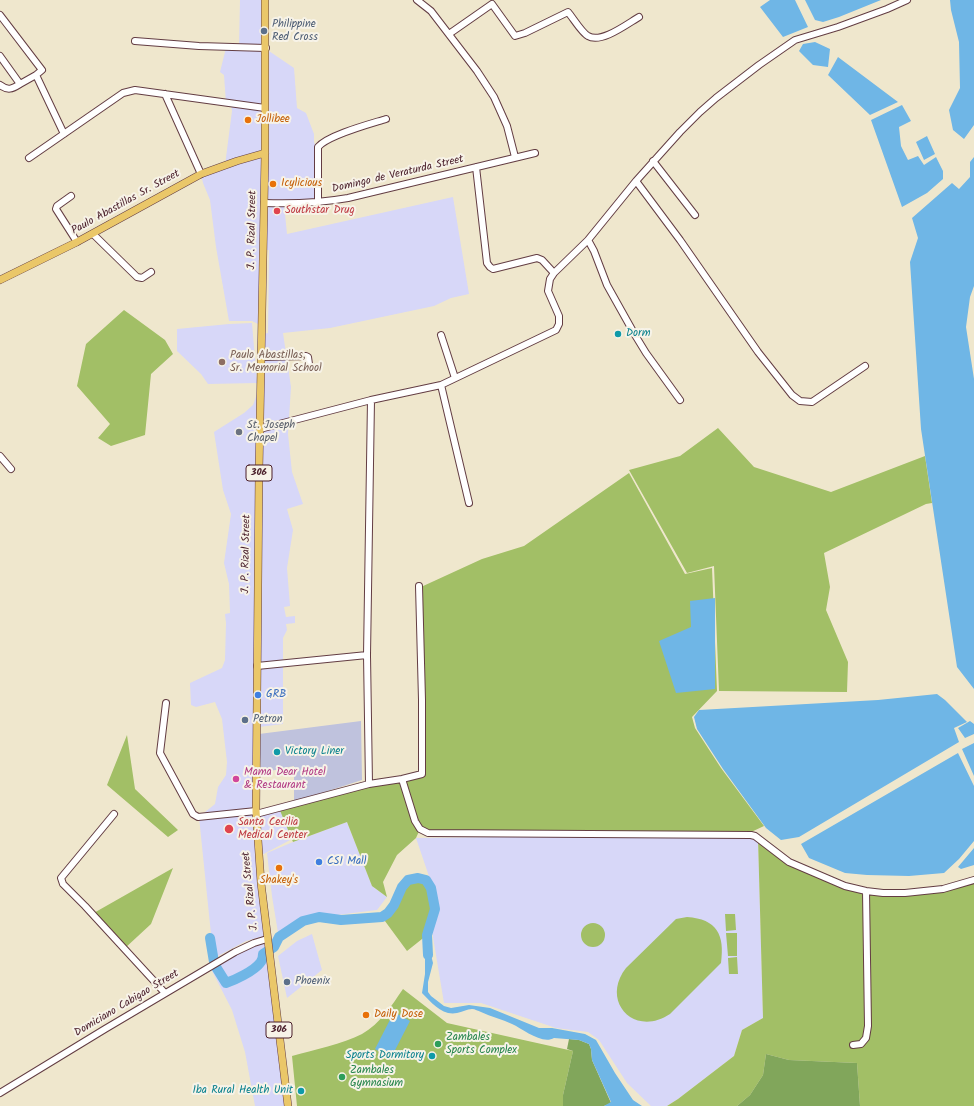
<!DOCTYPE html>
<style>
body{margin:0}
canvas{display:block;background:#efe7cd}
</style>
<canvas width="974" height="1106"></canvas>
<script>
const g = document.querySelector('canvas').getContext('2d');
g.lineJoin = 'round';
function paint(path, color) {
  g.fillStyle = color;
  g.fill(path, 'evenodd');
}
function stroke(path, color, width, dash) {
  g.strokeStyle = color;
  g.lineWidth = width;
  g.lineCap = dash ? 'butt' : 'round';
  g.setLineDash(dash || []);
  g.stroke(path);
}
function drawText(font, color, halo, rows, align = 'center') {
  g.font = font + ' Kalam,sans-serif';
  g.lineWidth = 4;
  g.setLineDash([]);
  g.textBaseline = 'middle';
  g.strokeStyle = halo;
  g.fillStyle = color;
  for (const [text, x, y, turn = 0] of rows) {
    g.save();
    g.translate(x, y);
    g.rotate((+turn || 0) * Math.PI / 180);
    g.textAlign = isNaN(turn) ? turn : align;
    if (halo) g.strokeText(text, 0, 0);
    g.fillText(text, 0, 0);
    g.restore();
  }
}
paint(new Path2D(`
 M240,0H265L264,203L284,204L287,234L453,197L469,294L451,298L434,306L330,328L283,333L291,387L288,434L292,472L303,504L287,509L293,530L287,568L290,606L284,607L286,617L295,616V623L286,624L287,630L283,638V724L259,727L256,815L279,807L292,839L258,857L268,935L246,941L216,957L211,934L199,817L215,804L218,787L226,775L227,762L222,719L215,702L196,707L191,705L190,683L222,668L225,660L226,623L225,614L230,613L229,584L224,563L231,514L223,490L214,432L244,413L253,405L257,394L262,334L268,333L269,250H264L262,326L252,321H229L216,247L210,200L203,183L201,174L225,165L232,111L231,104L226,103L224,75L220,72L226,48H239Z
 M269,51L294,68L297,108L306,113L314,134V142L316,147L317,200L265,201L267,57Z
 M252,323L257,383L208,384L201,374L177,351V329L229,324Z
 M347,822L372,886L387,897L377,910L337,915L310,916L279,939L272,896L267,853L293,842Z
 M580,836L758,838L763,1018L742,1030L734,1056L678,1099L667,1106H651L627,1083L599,1040L588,1032L556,1028L481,1003H444L432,931L438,903L416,838Z
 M312,934L322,970L287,998L278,956L297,941Z
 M264,942L281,1049L288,1106H255L245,1052L232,1010L211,969L234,953Z`), '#d7d7f8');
paint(new Path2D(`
 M361,721L362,780L294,802V766L261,773L259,734Z`), '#bfc2dd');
paint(new Path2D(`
 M124,310L165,340L173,354L151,374L145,435L111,446L98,438L110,424L77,386L86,344Z
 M718,428L754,467L831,492L925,456L932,503L926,504L824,553L830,587L826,610L848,662L847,692L719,691L714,566L687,573L629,470L680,456Z
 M629,473L685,574L712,568L717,691L692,717L695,728L721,768L764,826L749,833L430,831L423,827L417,820L405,778L424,773L421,587L482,559L524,546Z
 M127,735L135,789L178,830L168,837L107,785Z
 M402,779L420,829L416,838L397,855L383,882L387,897L372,886L347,822L293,842L279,808Z
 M758,838L789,862L845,886L883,893L943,889L974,880V1106H860L857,1063L789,1060L766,1054L763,1075L750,1095L737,1106H667L678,1099L734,1056L742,1030L763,1018Z
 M173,868L151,924L124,949L92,914Z
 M418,878L426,880L431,888L435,909L427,935L407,951L382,917C396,907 397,888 408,881C411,879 415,878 418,878Z
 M725,914H735L736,930L726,931Z
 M687,917C717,919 725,935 721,963L670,1014C634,1038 600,1001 626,968L676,919Z
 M581 935a12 12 0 1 1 24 0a12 12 0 1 1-24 0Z
 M726,933H737V956H728Z
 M737,957L738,974H729L728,958Z
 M403,989L447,1023L573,1051L563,1095V1106H297L292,1056C313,1050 343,1044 362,1034C380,1024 392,1005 403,989Z`), '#a2bf66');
paint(new Path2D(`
 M569,1039L579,1040L589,1044L591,1049L592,1060L611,1103L604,1106H563V1095L573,1051L567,1049Z
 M766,1054L789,1060L857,1063L860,1106H737L750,1095L763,1075Z`), '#81a65b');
paint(new Path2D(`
 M770,0H795L808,27L783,37L760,7Z
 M805,0H881L839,17L823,22L815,20Z
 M950,0H974V125L964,139L953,130L949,110L960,88L959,42L951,10Z
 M815,42L830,49L828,67L813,65L799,51L803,44Z
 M838,57L898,102L870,115L828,75Z
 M902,105L911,121L899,127L901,146L908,160L918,156L924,165L936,157L943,171V179L927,193L902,207L871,120Z
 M927,136L935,154L924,160L916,142Z
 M974,157V286L970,297L966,327L974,379V689L957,667L921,429L910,262L918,238L912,218L952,183L959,189L970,177V162Z
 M715,598V689L676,693L659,641L691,627L690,601Z
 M937,694L945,700L967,722L954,728L959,742L799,837L781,840L766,828L723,769L697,729L694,717L699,710L878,700Z
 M970,721L974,724V734L965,738L958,728Z
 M974,743V776L962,749Z
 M958,753L974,786V841L959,859L944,873L909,876L867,875L845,873L809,858L801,844Z
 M974,848V865L961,869L958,867Z
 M428,943L433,963L428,982V992L431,996L444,1006L451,1008L469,1005L490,1008L539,1028H552L585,1034L596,1040L615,1073L633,1100L642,1106H604L611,1102L592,1060L591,1049L589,1044L579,1040L554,1038C542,1045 523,1029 512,1024C502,1019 491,1017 481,1012C478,1011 475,1009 472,1009C467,1009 462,1012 457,1013C442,1016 432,1003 422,993L425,974V953Z
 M394,1012L410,1021L391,1058L375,1049Z`), '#6fb6e6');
stroke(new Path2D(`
 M210,938L214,962
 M216,967L226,983C235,980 254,971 260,963C262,961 263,957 263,954L274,947L279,937L303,921L319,917L341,920L382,917L388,913L394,905L402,887L408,880L418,878L426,880L431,888L435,909L427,935L428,955`), '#6fb6e6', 10);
const minor = new Path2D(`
 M417,0L431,11L477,71L494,97L507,126L515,157
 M0,15L42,70L36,75
 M449,34L492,4L515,36L525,33L568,12C573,18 582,33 588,36C601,44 627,24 639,17
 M135,41L199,46L266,48
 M0,56L20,84L36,75L64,134
 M0,85C8,91 12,89 20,84
 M165,94L201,174
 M29,158L123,93L135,90L265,108
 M653,161L695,215
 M476,167L487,263L490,267L493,269L537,258L542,260L554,273
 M636,181L680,240L758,352L792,395L800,401L812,402L865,366
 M71,196L57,206L56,209L77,242
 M264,203C293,204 320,203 348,198L535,153
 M318,203V147C328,135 370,124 386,119
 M93,234L137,277L142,278L151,272
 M588,240L594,251L607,285L635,335L646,353L680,400
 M441,335L455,378
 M261,357L306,356L308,357L309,364
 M441,385L469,503
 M371,400L441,385L556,330L559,324V316L548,291L550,279L554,273L588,240L636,181L680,132L700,112L716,98L759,65L795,40L838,27L887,9L907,0
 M260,429L371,400L367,655L369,784
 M0,456L11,469
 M257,666L367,655
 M166,703L160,753L193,814L198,817L256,811
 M402,779L415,821L420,829L428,833L751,835L755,836L789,862L845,886L866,891L883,893H905L943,889L974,880
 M114,814L61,878L63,884L85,906L165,993
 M256,814L369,784L402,779L422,774V700L419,586
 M853,1045L861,1044L866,1038L868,1026L866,891
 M0,1093L105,1029L235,952L254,943L267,939`);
const major = new Path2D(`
 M265,0V153L259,472L256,811L261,883L288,1106
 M0,280L77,242L201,174L237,161L265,153`);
stroke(minor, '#633d43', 8);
stroke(major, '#633d43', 8);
stroke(minor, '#fff', 6);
stroke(major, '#eac769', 7);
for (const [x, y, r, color] of [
 [264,31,4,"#5c6f8a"],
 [248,120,4,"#e8710a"],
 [273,184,4,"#e8710a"],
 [277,211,4,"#e0444e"],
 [618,334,4,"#0f9aa8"],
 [222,362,4,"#8d6e63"],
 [239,432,4,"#6b7280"],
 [258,695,4,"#3f7fe0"],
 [245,720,4,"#5c6f8a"],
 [277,752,4,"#0f9aa8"],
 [236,779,4,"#d1479c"],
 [229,829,5,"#e0444e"],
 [319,862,4,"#3f7fe0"],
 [279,868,4,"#e8710a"],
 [287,982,4,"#5c6f8a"],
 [366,1015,4,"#e8710a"],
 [438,1044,4,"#2e9e5b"],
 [432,1056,4,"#0f9aa8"],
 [342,1077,4,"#2e9e5b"],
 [301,1091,4,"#0f9aa8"]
]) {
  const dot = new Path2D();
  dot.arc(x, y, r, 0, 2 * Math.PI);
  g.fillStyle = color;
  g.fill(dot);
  stroke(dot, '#f7f3e8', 1.5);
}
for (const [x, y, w] of [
 [259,473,26],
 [279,1030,26]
]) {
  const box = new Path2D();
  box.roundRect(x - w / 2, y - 8, w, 16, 3);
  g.fillStyle = '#f7f3e8';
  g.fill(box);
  stroke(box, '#4a1f2b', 1);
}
drawText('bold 10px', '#4a1f2b', null, [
 ["306",259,473],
 ["306",279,1030]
]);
drawText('11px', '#4e5e75', '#f7f3e8', [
 ["Philippine",272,25],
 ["Red Cross",272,38],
 ["Petron",253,720],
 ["Phoenix",295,982]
], 'left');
drawText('11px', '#c56008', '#f7f3e8', [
 ["Jollibee",256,120],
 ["Icylicious",281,184],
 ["Shakey's",279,881,"center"],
 ["Daily Dose",374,1015]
], 'left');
drawText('11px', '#4a1f2b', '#f7f3e8', [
 ["Domingo de Veraturda Street",398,175,-13],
 ["Paulo Abastillas Sr. Street",126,203,-29],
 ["J. P. Rizal Street",253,230,-89],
 ["J. P. Rizal Street",247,554,-89],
 ["J. P. Rizal Street",251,891,-96],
 ["Domiciano Cabigao Street",127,1004,-31]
]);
drawText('11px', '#be3a42', '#f7f3e8', [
 ["Southstar Drug",285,211],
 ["Santa Cecilia",238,823],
 ["Medical Center",238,836]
], 'left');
drawText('11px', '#0d838f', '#f7f3e8', [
 ["Dorm",626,334],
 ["Victory Liner",285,752],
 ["Sports Dormitory",424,1056,"right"],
 ["Iba Rural Health Unit",293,1091,"right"]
], 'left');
drawText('11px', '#785e54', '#f7f3e8', [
 ["Paulo Abastillas,",230,356],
 ["Sr. Memorial School",230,369]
], 'left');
drawText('11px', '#5b616d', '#f7f3e8', [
 ["St. Joseph",247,426],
 ["Chapel",247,439]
], 'left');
drawText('11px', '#366cbe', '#f7f3e8', [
 ["GRB",266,695],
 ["CSI Mall",327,862]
], 'left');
drawText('11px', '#b23c85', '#f7f3e8', [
 ["Mama Dear Hotel",244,773],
 ["& Restaurant",244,786]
], 'left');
drawText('11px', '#27864d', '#f7f3e8', [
 ["Zambales",446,1038],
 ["Sports Complex",446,1051],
 ["Zambales",350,1071],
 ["Gymnasium",350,1084]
], 'left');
</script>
